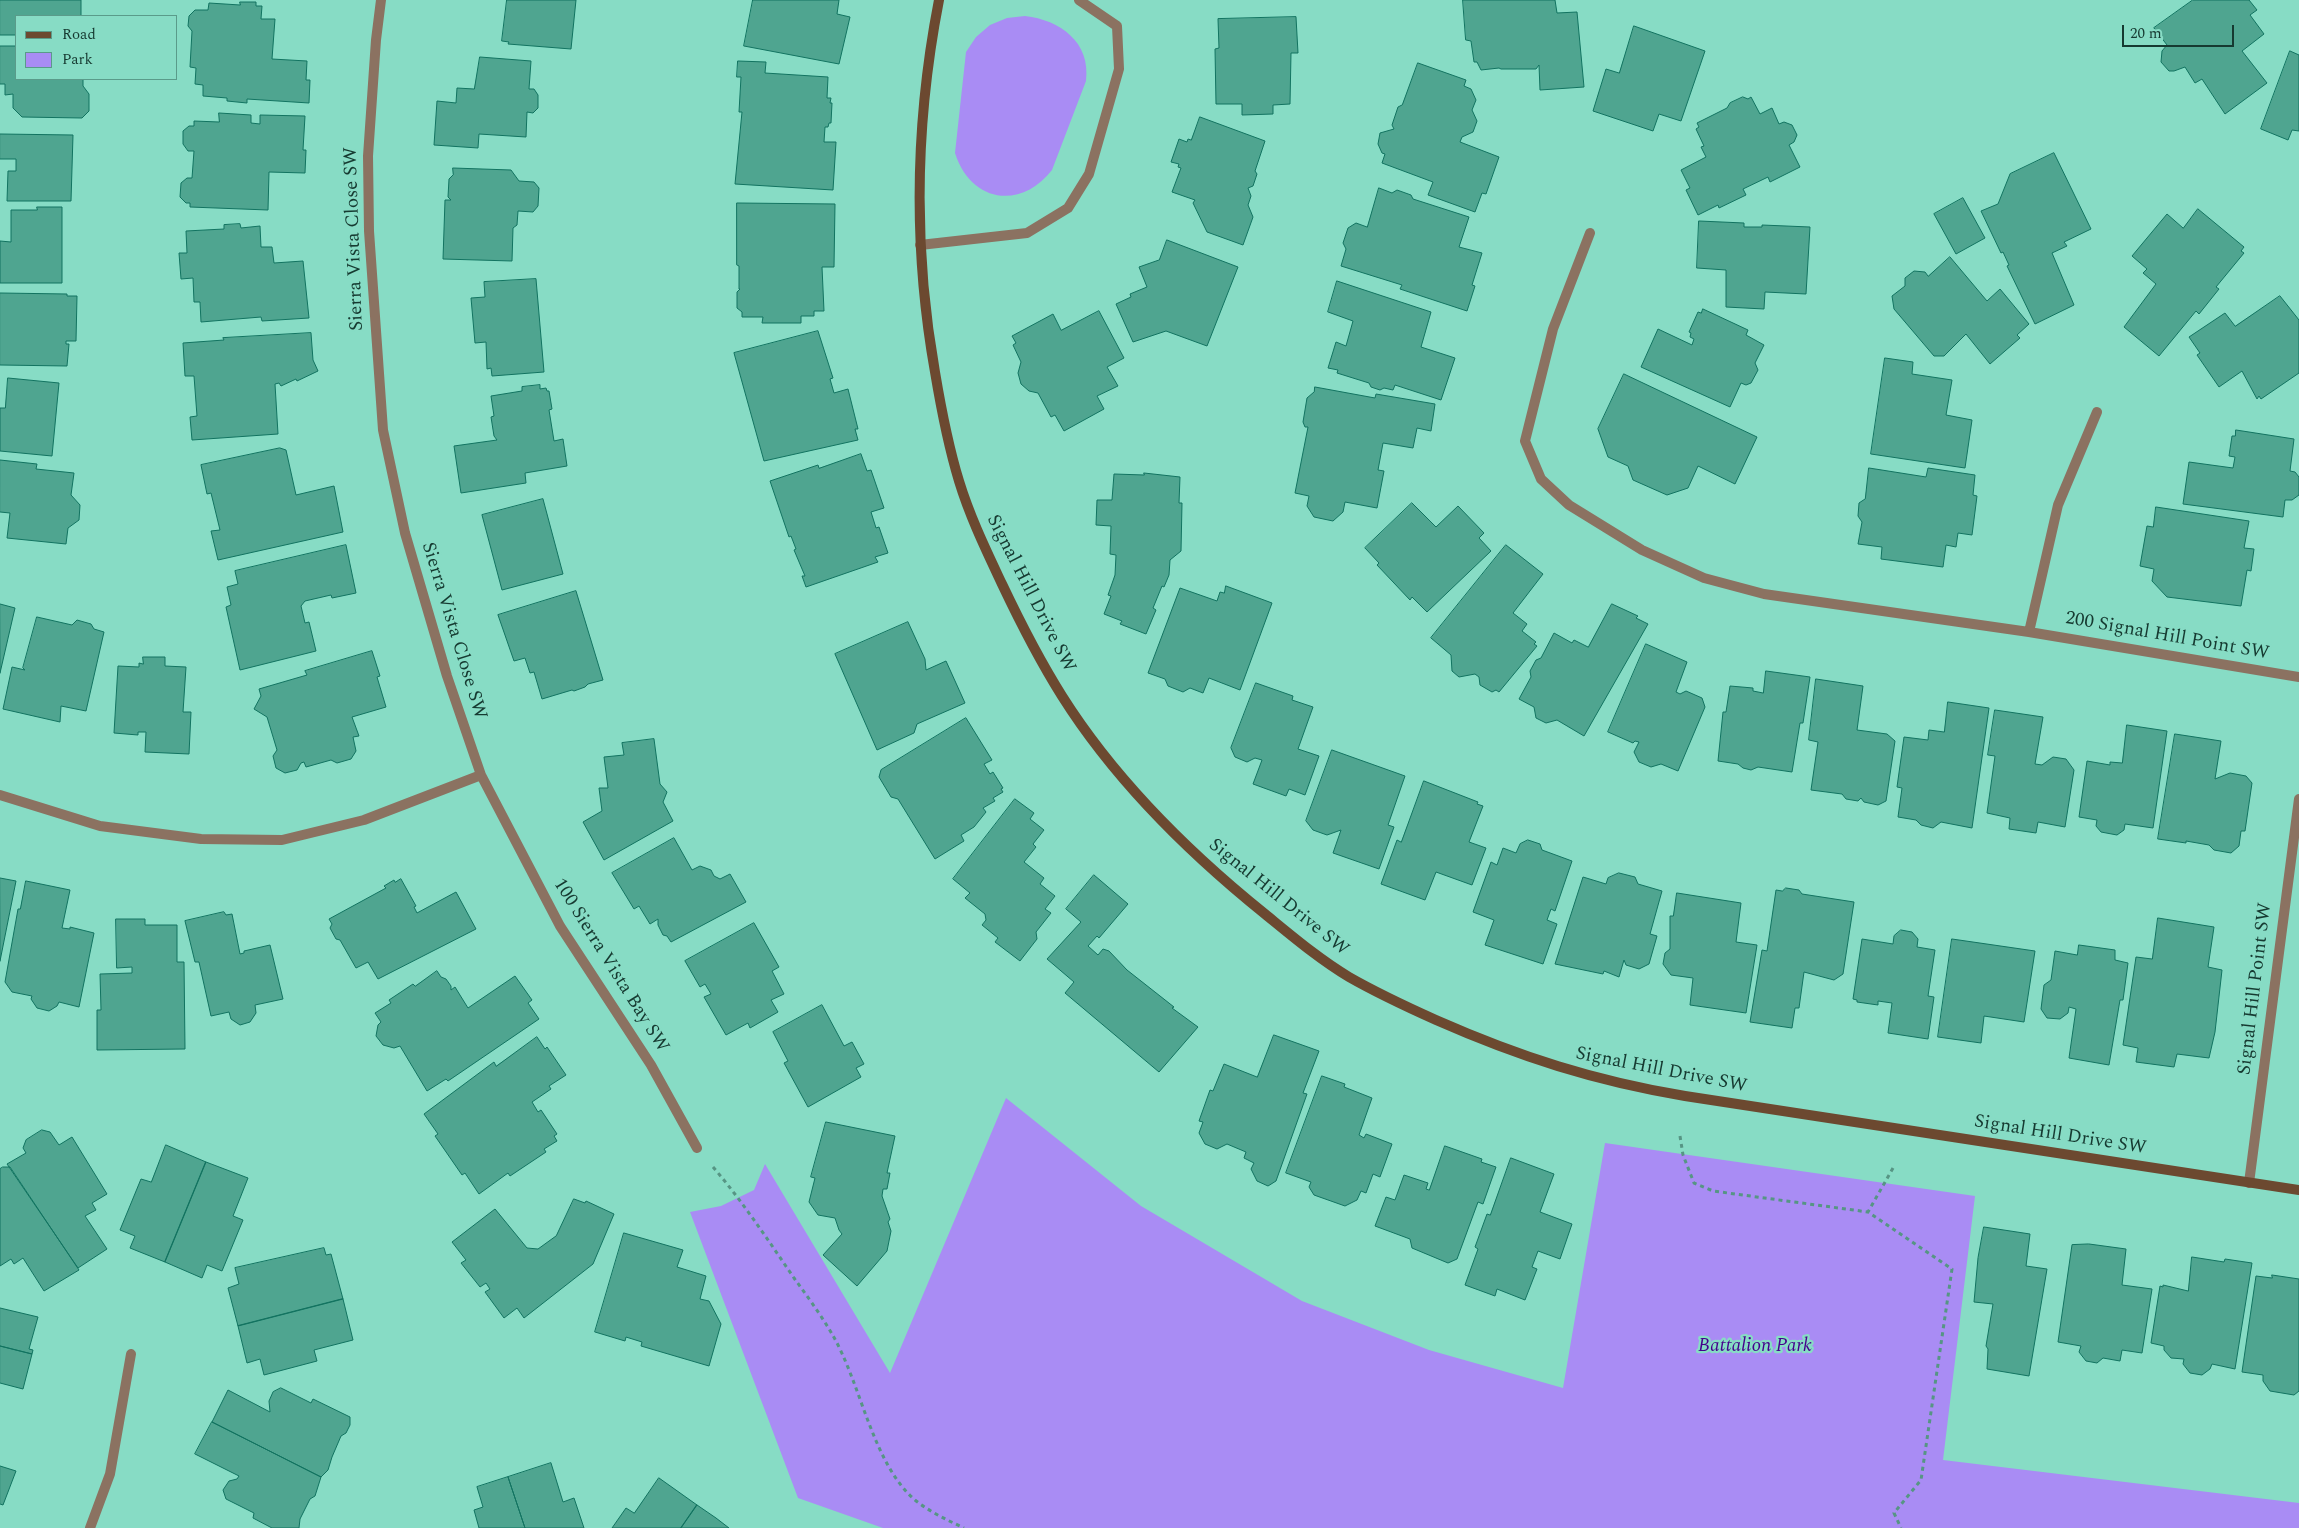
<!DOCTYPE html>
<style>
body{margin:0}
#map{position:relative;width:2299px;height:1528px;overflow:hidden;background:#87dcc5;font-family:Spectral,serif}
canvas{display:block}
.legend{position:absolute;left:15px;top:15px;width:162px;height:65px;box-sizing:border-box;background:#87dcc5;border:1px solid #5a9b8a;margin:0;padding:6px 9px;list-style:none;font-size:15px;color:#163a31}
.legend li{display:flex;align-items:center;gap:10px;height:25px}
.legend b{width:25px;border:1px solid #5a9b8a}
.scale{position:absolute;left:2122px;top:25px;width:112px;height:22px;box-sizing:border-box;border:2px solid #163a31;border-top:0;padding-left:6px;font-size:15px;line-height:18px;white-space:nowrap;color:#163a31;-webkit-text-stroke:4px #87dcc5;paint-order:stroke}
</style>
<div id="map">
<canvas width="2299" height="1528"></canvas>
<ul class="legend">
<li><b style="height:6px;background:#6c4930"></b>Road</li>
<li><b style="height:14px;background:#a98cf4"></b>Park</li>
</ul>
<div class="scale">20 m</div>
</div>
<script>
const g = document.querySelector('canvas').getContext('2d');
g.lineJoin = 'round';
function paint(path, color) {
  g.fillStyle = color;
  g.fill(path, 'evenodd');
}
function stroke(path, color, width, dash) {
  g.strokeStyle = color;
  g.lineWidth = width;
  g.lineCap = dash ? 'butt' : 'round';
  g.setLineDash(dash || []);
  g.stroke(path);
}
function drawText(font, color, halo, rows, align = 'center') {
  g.font = font + ' Spectral,serif';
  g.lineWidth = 4.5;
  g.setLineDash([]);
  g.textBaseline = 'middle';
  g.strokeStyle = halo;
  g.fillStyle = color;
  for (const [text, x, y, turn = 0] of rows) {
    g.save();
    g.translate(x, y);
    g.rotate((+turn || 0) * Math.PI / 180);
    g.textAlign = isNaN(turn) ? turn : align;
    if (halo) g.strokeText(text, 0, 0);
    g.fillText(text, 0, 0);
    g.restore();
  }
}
paint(new Path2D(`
 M1025,16C1060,20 1091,42 1086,81L1052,170C1021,210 971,203 955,153L966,52L976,37L990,25L1007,18Z
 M1006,1098L1141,1206L1302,1301L1429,1350L1563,1388L1605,1143L1975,1196L1943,1460L2299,1503V1528H883L798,1498L690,1212L721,1206L754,1190L765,1164L890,1373Z`), '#a98cf4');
const building = new Path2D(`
 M0,0H81V16H16V35H0Z
 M507,0H576L571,49L508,44L509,42L502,41Z
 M753,0H839L837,14L850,17L839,64L744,46Z
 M1463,0H1555L1557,13L1577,12L1584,87L1540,90L1539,65L1536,69H1501L1499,68L1481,70L1477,62H1474L1471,41L1466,40Z
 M2193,0H2249L2257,10L2250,15L2264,34L2242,51L2267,83L2225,114L2202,79L2195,83L2185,67L2174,71H2169L2161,62L2162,51L2167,45L2154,28Z
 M240,2H256V6H262L261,19H275L272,59L307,61L306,80H310L309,103L247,99V103L227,101V98L203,96V85L195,84L196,68L190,67L192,31L188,26L189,16L195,10H208L209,3L240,5Z
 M1296,17L1298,53H1291L1290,104L1273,105V114L1242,115V104H1216L1215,49L1219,48L1218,19Z
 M1634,26L1705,51L1681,121L1659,114L1653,131L1593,111L1606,69L1619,73Z
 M0,46H16V79H83V86L89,94V111L82,118L22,117L13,108V94L5,95V84H0Z
 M2290,51L2299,55V131L2292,130L2288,140L2261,129Z
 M480,57L531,61L529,89H534L538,95V108L533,113L527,112L526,137L479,134L478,148L434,145L437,101L456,103L457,88L474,89Z
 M738,61L766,62L765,73L828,77L827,98H831L830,103H832L831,123H829L828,127H825L824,142H836L833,190L735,184L742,112H739L741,77H737Z
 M1418,63L1466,80L1464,86L1471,89L1476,100L1472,110L1477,121L1473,132L1462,137L1460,142L1499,157L1486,194L1482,193L1475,212L1428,195L1433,182L1382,163L1385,154L1382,153L1378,144L1380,133L1394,129L1392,125L1398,107L1402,105Z
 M1743,97L1748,99L1751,97L1760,114L1772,108L1779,124L1784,122L1792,125L1797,135L1794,142L1789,145L1800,167L1770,182L1768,177L1743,189L1746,195L1719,208L1718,205L1698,215L1686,190L1690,188L1681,170L1706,157L1701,147L1704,146L1696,129L1699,127L1697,123L1727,108L1730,103Z
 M219,113L251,115V123L260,124V115L305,116L303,150H306L305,173L269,172L268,210L190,207V203H186L180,197L181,183L187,178H192L194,151H188L183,144V131L189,126H194V121L219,122Z
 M1200,117L1265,141L1255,171L1257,174L1253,186L1248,188L1251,196L1248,205L1253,217L1243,245L1207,232L1193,203L1195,200L1172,192L1181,168L1178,167L1179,164L1171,162L1179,139L1187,142L1188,139L1191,140Z
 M0,134L73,135L71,201H7L8,171H16V159H0Z
 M2054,153L2091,229L2064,242L2067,246L2052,253L2074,305L2035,324L2007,266L2009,265L2003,252L2001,253L1981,211L1998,204L2010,174Z
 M453,168L511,170L519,181L534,182L539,188L538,206L533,212L518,211L517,225L513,228L512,261L443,259L445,200H451L448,197L449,179L453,175Z
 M1379,188L1392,193L1397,190L1411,195L1413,199L1469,217L1459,247L1482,253L1472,285L1475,286L1467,311L1400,289L1402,285L1341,266L1346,249L1343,243L1348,228L1356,223L1367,227Z
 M1963,198L1985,238L1956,254L1934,214Z
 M737,203L835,204L834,267H822L824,311H814V316H801V323H762L763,317H742V312L737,308V292L740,289H739V266L737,265Z
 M37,207H62V283H0V241L11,242V210H37Z
 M2198,209L2244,247L2241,251L2244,253L2216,287L2219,289L2199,314L2196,311L2159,356L2124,327L2156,284L2143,273L2147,269L2132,256L2167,214L2183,228Z
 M1699,221L1744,223V227H1762V225L1810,227L1806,294L1765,292L1764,309L1726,307V270L1697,268Z
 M240,224L241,228L260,226L261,247H272L274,263L303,261L309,318L262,321L261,317L201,322L200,302H194L193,278L181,279L179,253H187L186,231L224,229V225Z
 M1167,240L1238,267L1207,346L1166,331L1133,342L1116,304L1131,297L1130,294L1147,287L1139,267L1159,260Z
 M1950,257L1987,301L2000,289L2029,324L2017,335L2020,338L1990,364L1966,334L1944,356H1934L1894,309L1892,296L1905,286V278L1914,271L1925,272L1928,276Z
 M536,279L544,372L492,376L491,368L487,369L486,342L475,343L471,298L485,297L484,282Z
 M1337,281L1431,312L1421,347L1455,358L1441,400L1395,385L1393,390L1384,388L1380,390L1371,387L1369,383L1337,373L1338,370L1328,368L1336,342L1346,346L1353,321L1328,312Z
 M0,293L67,294V296H77L76,341H66V344H69L67,366L0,365Z
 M2280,296L2299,320V373L2261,399L2259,396L2257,399L2242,371L2219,387L2197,355L2200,353L2189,337L2225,313L2235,326Z
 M1703,309L1748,330L1746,335L1764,345L1755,363L1758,370L1751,383L1746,385L1741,383L1730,407L1641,367L1658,329L1692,345L1694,339L1690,337L1691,333L1689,332L1698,312L1701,313Z
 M1099,311L1124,358L1107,367L1118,386L1097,396L1104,409L1064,431L1055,415L1051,417L1038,393L1029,391L1021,384L1018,373L1021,362L1013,345L1016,343L1012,336L1053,314L1061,330Z
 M818,331L833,378L830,379L834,393L848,389L858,429H855L858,440L764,461L734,353Z
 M311,333L313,360L318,371L297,381L296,379L281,386L279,383L275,384L278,434L192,440L190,417L197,416L194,376H185L183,343L224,340L223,338Z
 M1885,358L1913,362L1912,374L1952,380L1946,415L1972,420L1965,468L1871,454Z
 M1624,374L1757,437L1735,484L1698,466L1688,488L1667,495L1633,480L1628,466L1608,457L1598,429Z
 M8,378L59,383L52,456L0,451V408H5Z
 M540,385V389L546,388L547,391H549L552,409L549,410L554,441L563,439L567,466L525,473L526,483L461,493L454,446L497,440L494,436L491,417L494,416L491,396L522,391V387Z
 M1315,387L1375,398L1376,394L1435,404L1431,431L1417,428L1413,448L1383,443L1378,470L1384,471L1377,508L1345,502L1343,512L1333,521L1314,517L1307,506L1309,496L1295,493L1308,427H1305L1303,422L1307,398L1314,392Z
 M2236,430L2294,439L2290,471L2295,472L2299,477V495L2292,500H2285L2283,517L2183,504L2189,462L2233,468L2235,457L2229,456L2232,436H2235Z
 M280,448L286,450L296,495L334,486L343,532L218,560L211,531L220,530L211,493L207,494L201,465Z
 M861,454L867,471L871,470L884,508L871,512L876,528L879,527L888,553L875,557L878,562L806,587L802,576H805L794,550L796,549L791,536L789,537L770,481L818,465L819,468Z
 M0,460L37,464L36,469L74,473L71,495L80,505L79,520L68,528L66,544L7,538L10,513L0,512Z
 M1869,468L1926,477L1928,468L1975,475L1973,495L1977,496L1972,535L1958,533L1956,547L1946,545L1943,567L1881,559L1882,547L1858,544L1862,522L1858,516L1859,503L1865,499Z
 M1144,473L1180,477L1179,503H1182L1181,551L1170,560L1169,575L1164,587L1162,586L1153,608L1156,610L1146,634L1120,624L1122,621L1104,614L1111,596L1108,595L1115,575L1116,555L1110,554L1111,526L1096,525L1097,500H1112L1114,474L1144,475Z
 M543,499L563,574L502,590L482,515Z
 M1412,503L1436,527L1458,506L1484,533L1479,538L1491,551L1427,612L1412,597L1410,600L1377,565L1379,563L1365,548Z
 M2156,507L2249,521L2244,548L2254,549L2251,571L2247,570L2241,606L2167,597L2152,581L2154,569L2140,566L2147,526L2153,527Z
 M346,545L356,593L332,598L331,595L305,601L301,606L305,623L309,622L316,651L240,670L226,607L231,605L227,587L238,584L235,571Z
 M1506,545L1543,574L1513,613L1527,624L1522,631L1536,642L1534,644L1537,646L1499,692L1496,690L1492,692L1480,685L1479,677L1475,674L1459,677L1452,671L1451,655L1431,638Z
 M1226,586L1272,603L1240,690L1209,678L1203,693L1190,688L1183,692L1168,686L1165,679L1148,673L1180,588L1217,601L1220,592L1224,593Z
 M576,591L603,680L588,684L585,687L574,691L572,690L542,699L534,672L530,673L525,658L514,661L498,615Z
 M0,604L15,608L0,673Z
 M1612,604L1638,616L1636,618L1648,624L1584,736L1557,720L1546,723L1536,718L1534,707L1519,699L1531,677L1530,671L1536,660L1541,658L1554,633L1572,643L1574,640L1588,647Z
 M37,617L72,625L77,620L91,624L94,629L104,632L86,711L61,706L60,722L3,709L12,667L25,670L23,668Z
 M908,622L925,659L926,670L946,661L965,703L917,724L914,733L877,750L835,654Z
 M1646,644L1687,662L1676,692L1680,694L1686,691L1702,698L1705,707L1678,771L1661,764L1651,767L1639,762L1634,752L1639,742L1635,741L1633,743L1608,732Z
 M372,651L380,676L377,677L386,707L352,717L359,736L353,737L356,751L351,759L337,763L331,760L306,767L304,762L301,763L297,770L285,773L276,768L273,756L277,750L267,717L254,709L261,696L259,689L307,675L305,671Z
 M143,657H165V666L186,667L183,712H191L189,754L145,752L146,732H138V735L114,733L118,666L139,667V663L143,664Z
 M1766,671L1810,677L1803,723H1800L1792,772L1758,767L1751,770L1743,768L1738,764L1718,761L1723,712H1726L1730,686L1753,688V691L1763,693Z
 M1816,679L1863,686L1857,730L1887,734L1895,741L1886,801L1878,805L1864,802L1861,798L1858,801L1846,799L1842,794L1811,790L1818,742L1809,740Z
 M1256,683L1293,696L1292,700L1313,707L1298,749L1319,756L1305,795L1289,789L1286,796L1253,784L1262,760L1255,758L1247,762L1235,757L1231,748Z
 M1948,702L1989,708L1972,828L1941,822L1933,828L1921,825L1916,820L1898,817L1902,788L1897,787L1904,737L1928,740L1929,730L1944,732Z
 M1995,710L2043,717L2035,764L2042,765L2053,757L2066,759L2074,770L2065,827L2038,822L2036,833L2009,829L2010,818L1987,813L1995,756L1988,755Z
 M966,718L992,760L984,764L990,774L993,772L1003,788L1001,789L1003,792L993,798L995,801L983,808L986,812L974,827L961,835L964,841L935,859L898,799L891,797L879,777L881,770Z
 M2127,725L2167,731L2153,828L2125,824L2124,830L2117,835L2101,832L2096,826L2097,820L2079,817L2087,761L2110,765V762L2122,763Z
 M2175,734L2221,741L2215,779L2230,773L2246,776L2252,783L2245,831H2241L2239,846L2231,853L2214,850L2209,845L2186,841V843L2158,839Z
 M654,739L660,784L667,792L663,802L673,821L604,860L583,822L602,811L599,788H608L604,757L624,755L622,743Z
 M1332,750L1405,776L1388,825L1394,827L1379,869L1333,853L1341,830L1327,835L1313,830L1306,821Z
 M1424,781L1478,802L1477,804L1483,806L1469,842L1486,848L1472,885L1436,872L1425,900L1381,884L1397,840L1401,842Z
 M1015,799L1034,813L1030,819L1044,830L1033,844L1036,847L1024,862L1044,878L1040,884L1055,896L1045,909L1051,913L1036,932L1037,939L1020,961L995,942L998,938L982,925L986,920L985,914L965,898L970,893L953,879Z
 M674,838L692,870L700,866L711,870L714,876L720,879L730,874L746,902L671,942L667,936L663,935L658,925V919L650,924L639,906L634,909L612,873Z
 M1528,840L1540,844L1542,850L1572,861L1555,911L1551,909L1547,920L1557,924L1543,964L1485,945L1494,920L1473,912L1491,862L1497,865L1503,848L1516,853L1520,844Z
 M1619,873L1635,877L1638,884L1662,891L1650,934L1657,936L1649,964L1639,969L1626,965L1624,960L1619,977L1604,971L1603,974L1555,964L1583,877L1606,884L1608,878Z
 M1094,875L1128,904L1099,938L1097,936L1088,946L1098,955L1103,949L1109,951L1127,970L1174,1007L1172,1008L1198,1027L1159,1072L1065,993L1074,982L1047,959L1081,922L1066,909Z
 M0,878L16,881L0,961Z
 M401,879L416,906L414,907L417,913L456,892L476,929L378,979L368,962L356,968L340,940L336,939L330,928L332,924L329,919L386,888L384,886L394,880L395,882Z
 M26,881L70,890L62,928L70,929V927L94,933L79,1007L59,1002L57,1006L49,1011L37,1008L31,999L32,996L12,992L5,982L18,909H20Z
 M1786,888L1799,890L1802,894L1854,902L1843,974L1834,980L1804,972L1799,1008H1795L1792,1028L1750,1022L1762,950L1767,951L1776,890L1782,891Z
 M1677,893L1741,903L1736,942L1757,945L1746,1013L1690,1005L1693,978L1671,975L1663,964L1665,953L1670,949V916H1673Z
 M224,912L226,915L232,914L240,954L244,953V951L270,945L283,999L255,1005L256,1013L250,1022L240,1025L231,1019L229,1012L211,1016L199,962H195L185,921Z
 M2158,918L2214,927L2208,967L2222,970L2215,1032L2209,1058L2177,1054L2174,1067L2136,1062L2138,1048L2123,1045L2136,957L2152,959Z
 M116,919H145V925H177V962H184L185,1049L97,1050V1010H101L100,974L132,973V967L117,968Z
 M754,923L779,967L772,971L784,994L771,1000L778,1012L750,1028L748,1023L726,1035L704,997L711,994L705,984L700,987L685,961Z
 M1901,930L1912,932L1918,939L1917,947L1935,950L1928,996L1934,997L1928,1039L1888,1033L1892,1003L1878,1001V1005L1857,1002V1000L1853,999L1862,939L1893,944L1894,936Z
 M1952,939L2035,951L2024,1022L1984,1016L1981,1043L1938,1037Z
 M2079,945L2115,950V960L2128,963L2123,1000H2120L2109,1065L2069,1058L2076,1009L2069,1007L2068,1013L2060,1019L2047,1018L2041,1009L2044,985L2051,980L2055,951L2077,955Z
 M437,971L441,977L446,979L451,986V990L455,987L468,1008L515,976L532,1000L528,1003L539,1019L448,1081L446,1079L427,1091L400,1046L394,1048L383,1045L376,1036L378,1025L381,1022L375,1013L391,1003L389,1000L413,984L415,986Z
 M822,1005L844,1046L852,1042L864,1064L856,1068L861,1077L808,1107L784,1063L788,1061L773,1032Z
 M1274,1035L1319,1051L1303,1093L1307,1094L1276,1181L1268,1186L1257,1181L1251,1169L1254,1163L1244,1158L1246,1152L1227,1144L1217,1149L1205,1144L1199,1133L1203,1122L1199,1121L1210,1090L1213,1091L1224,1064L1257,1077Z
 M537,1037L545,1049L547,1047L566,1075L549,1086L551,1089L532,1102L538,1112L541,1110L557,1134L554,1136L557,1141L544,1149L546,1152L510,1176L508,1173L479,1194L465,1173L462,1175L435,1136L438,1134L424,1114L494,1062L496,1066Z
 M1322,1076L1345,1084L1344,1087L1372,1098L1359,1135L1364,1138L1366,1134L1392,1144L1380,1177L1373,1174L1366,1193L1361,1191L1357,1200L1345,1206L1314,1195L1309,1187L1311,1182L1286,1173Z
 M826,1122L895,1136L887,1173H890L887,1189H883L882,1196L890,1219L888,1222L891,1231L887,1251L857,1286L823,1255L842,1234L839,1230L835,1218L818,1215L809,1202L815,1178L811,1177Z
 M42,1130L50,1132L59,1145L72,1137L107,1194L92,1203L96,1210L85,1216L107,1249L78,1268L7,1164L26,1153L23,1148L26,1140Z
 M166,1145L206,1162L165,1262L130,1248L135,1236L120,1230L141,1179L151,1182Z
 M1445,1146L1482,1159L1481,1162L1496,1167L1483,1204L1478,1202L1457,1259L1448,1263L1412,1248L1410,1239L1375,1226L1386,1197L1395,1200L1404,1175L1428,1183L1426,1189L1429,1190Z
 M1511,1158L1554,1174L1540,1212L1572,1224L1560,1259L1538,1251L1532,1267L1537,1269L1525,1300L1497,1289L1495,1296L1465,1285L1478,1249L1475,1247L1487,1214L1490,1215Z
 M206,1162L248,1178L233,1216L243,1220L222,1271L207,1265L202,1278L165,1262Z
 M3,1167H10L79,1270L44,1291L23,1258L14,1264L11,1259L0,1266V1169Z
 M574,1199L585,1203L586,1201L614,1214L593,1264L524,1318L517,1308L504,1318L485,1292L490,1289L486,1283L480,1287L461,1263L466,1260L452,1242L495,1209L527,1248L538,1249L556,1236Z
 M1984,1227L2030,1234L2026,1266L2047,1269L2029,1376L1987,1369L1988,1349L1986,1346L1993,1304L1974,1302L1978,1258Z
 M624,1233L683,1250L677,1267L706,1276L700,1299L709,1301L721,1324L709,1366L641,1346L642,1342L626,1337L625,1341L595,1332Z
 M2089,1244L2126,1249L2122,1285L2152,1289L2142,1353L2122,1350L2120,1361L2103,1358L2097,1363L2086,1361L2079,1352L2081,1346L2058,1342L2072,1245Z
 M324,1248L326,1255L331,1254L343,1299L238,1326L228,1288L239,1284L235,1268Z
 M2192,1257L2224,1262L2225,1259L2252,1263L2235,1369L2212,1364L2210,1369L2202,1375L2190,1373L2183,1364L2184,1359L2171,1358L2164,1350V1346L2151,1343L2160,1286L2163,1287V1285L2188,1291Z
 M2272,1275L2299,1279V1391L2294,1395L2270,1391L2263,1381V1375L2242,1372L2256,1276L2272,1278Z
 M343,1299L353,1340L314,1350L317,1361L264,1375L260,1359L247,1363L238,1326Z
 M0,1308L38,1317L29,1349L33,1350L32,1354L0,1346Z
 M0,1346L32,1354L23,1389L0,1383Z
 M281,1388L311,1403L313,1399L350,1417V1425L346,1433L341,1436L332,1457L328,1470L321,1477L212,1422L228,1390L270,1412L269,1401L273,1392Z
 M212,1422L321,1477L315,1496L310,1499L300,1519L299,1528H272L253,1518L254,1513L226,1499L223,1490L229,1481L237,1479L239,1476L195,1454Z
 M551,1463L563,1502L574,1498L584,1528H525L508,1477Z
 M0,1466L16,1471L3,1505L0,1504Z
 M508,1477L525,1528H479L474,1510L483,1507L477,1487Z
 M659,1478L697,1505L681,1528H612L626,1508L634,1513Z
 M697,1505L716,1518L729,1528H681Z`);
paint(building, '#4fa590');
stroke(building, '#127360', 1);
stroke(new Path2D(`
 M1680,1136L1683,1155L1694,1183L1713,1191L1868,1212
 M713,1167C743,1202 768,1240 794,1278C807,1296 821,1315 832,1334C861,1383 872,1463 915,1500C930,1512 947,1520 964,1528
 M1893,1168L1868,1212L1952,1269L1921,1480L1894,1513L1901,1528`), '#569584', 3, [4, 4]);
stroke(new Path2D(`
 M381,0L376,40L368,156L369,231L383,430L405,533L447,676L481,775L560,926L651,1065L697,1148
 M1590,233L1553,329L1525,441L1541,479L1569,505L1642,550L1704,578L1764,594L2029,632L2299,677
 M920,245L1027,233L1068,208L1089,174L1119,69L1117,26L1079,0
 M2029,632L2058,505L2097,412
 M0,795L100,826L201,839L282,840L364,820L481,775
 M2249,1183L2299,799
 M90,1528L110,1474L131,1354`), '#8b7261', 10);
stroke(new Path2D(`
 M939,0C915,123 913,248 935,372C941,408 948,445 959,481C970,517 986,550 1002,584C1020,622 1040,661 1062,696C1115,780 1188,852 1265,914C1292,936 1319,959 1349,977C1377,993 1407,1007 1436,1020C1520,1057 1595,1081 1685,1096L2299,1190`), '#6c4930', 10);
drawText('19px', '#163a31', '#87dcc5', [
 ["Sierra Vista Close SW",355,239,-92],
 ["Signal Hill Drive SW",1030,594,63],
 ["Sierra Vista Close SW",453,631,73],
 ["200 Signal Hill Point SW",2167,637,10],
 ["Signal Hill Drive SW",1278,898,39],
 ["100 Sierra Vista Bay SW",610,966,58],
 ["Signal Hill Point SW",2256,989,-83],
 ["Signal Hill Drive SW",1661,1071,11],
 ["Signal Hill Drive SW",2060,1136,9]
]);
drawText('italic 19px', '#45008c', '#87dcc5', [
 ["Battalion Park",1755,1347]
]);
</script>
